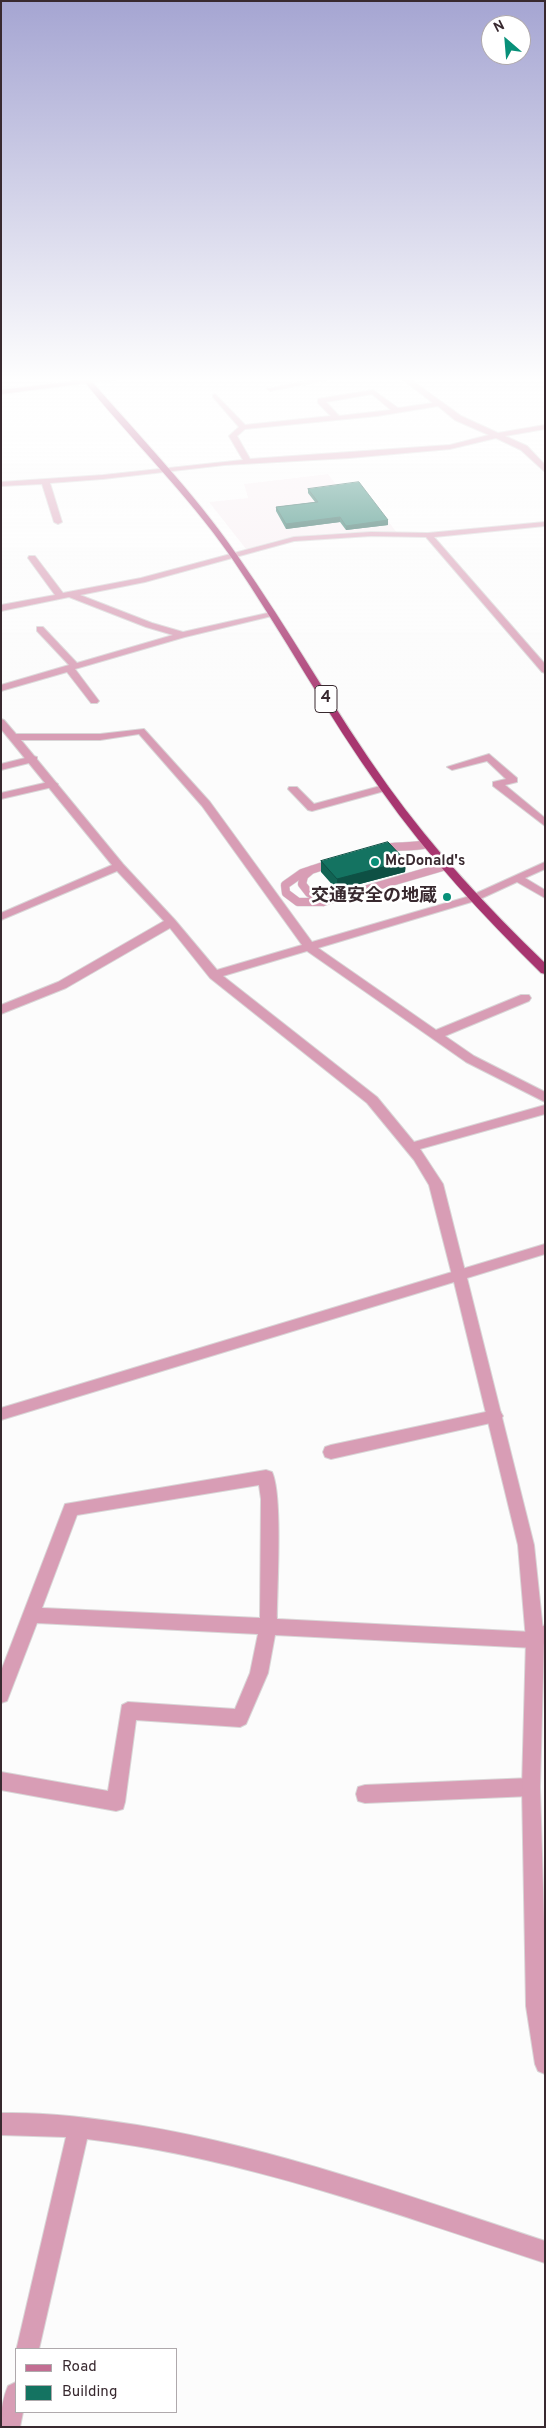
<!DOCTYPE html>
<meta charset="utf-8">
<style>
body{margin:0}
#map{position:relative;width:546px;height:2428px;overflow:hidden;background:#fcfcfc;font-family:Overpass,sans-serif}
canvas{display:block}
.frame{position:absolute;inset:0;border:2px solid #38292f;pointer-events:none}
.legend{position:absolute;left:15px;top:2348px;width:162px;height:65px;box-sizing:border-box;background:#fff;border:1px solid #afa9ac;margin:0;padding:6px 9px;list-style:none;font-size:15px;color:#38292f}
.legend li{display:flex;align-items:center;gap:10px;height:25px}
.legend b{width:25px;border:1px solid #afa9ac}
.north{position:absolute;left:481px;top:15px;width:50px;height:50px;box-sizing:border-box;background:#fff;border:1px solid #afa9ac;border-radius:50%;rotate:333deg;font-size:14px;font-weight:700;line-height:20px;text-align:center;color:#38292f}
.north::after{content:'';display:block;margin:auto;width:18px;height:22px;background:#089079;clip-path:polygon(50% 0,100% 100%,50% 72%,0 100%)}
</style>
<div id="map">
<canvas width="546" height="2428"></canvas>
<div class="frame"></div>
<ul class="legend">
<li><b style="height:6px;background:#c36e93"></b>Road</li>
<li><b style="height:14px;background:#147361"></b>Building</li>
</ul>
<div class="north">N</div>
</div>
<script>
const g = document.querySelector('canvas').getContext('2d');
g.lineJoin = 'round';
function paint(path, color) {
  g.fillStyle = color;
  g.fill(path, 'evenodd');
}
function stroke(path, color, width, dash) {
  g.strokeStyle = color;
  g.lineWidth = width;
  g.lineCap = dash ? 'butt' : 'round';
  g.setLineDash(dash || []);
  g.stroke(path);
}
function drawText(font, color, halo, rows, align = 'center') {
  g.font = font + ' Overpass,"Noto Sans JP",sans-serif';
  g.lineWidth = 5;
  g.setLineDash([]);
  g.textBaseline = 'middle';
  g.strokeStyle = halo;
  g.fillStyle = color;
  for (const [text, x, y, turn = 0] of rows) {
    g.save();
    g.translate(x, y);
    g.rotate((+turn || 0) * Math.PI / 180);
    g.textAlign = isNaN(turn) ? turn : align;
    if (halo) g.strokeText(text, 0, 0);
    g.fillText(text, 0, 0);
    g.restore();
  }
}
paint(new Path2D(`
 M328,474L338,487L362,485L397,533L351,532L310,535L278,540L246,549L209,502L248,498L244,484Z`), '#f8eef2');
const service = new Path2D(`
 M379,849C394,845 410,848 427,844
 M335,862L302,873L285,885L286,893L298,902H323L446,866
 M311,870L304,876L302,884L309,893L323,902`);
const minor = new Path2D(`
 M315,376H323L326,380L270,391L267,389L317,379Z
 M398,376H406L461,416L498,433L545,425V429L505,436L527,446L545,465V472L521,450L496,438L450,449L349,458L225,465L103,479L50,483L62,522L58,524L54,522L42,484L1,486V482L103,475L243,460L229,436L239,427L213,397V395L215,394L245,425L331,416L318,403V399L373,390L398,408L433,403ZM372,394L391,410L339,416L326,402ZM438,406L455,420L489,435L450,445L250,459L237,436L245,429L377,416Z
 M545,522V526L434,537L545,664V673L542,672L426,537L371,536L294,541L145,582L80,595L152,623L183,632L272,612L276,615L185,637L75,669L99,701L97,703H91L67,672L1,691V685L69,665L37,631V627H43L77,663L173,635L146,627L69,597L1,611V605L55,595L28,558L29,556H35L63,593L141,578L294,537L371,532L428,533Z
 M1,719L4,720L16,734H100L144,729L210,802L312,942L470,896L545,862V869L525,878L545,890V898L517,882L478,900L318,948L436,1030L521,995H529L531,998L529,1001L445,1036L474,1056L545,1092V1102L466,1062L307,951L223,976L377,1097L414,1142L545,1105V1114L420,1149L443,1184L466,1275L464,1279H454L452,1275L429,1185L414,1160L367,1103L210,978L170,928L66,988L1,1014V1005L58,982L164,921L117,871L1,920V913L112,865L1,729ZM139,734L202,806L302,945L217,970L175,920L123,864L21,740H100Z
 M489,754L517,778V782L505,785L545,818V826L493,786V782L506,779L487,761L452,770L447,767Z
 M384,785L388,786V790L312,811L308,810L288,789L289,787H297L314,804Z
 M495,1410L500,1411L503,1416L500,1421L495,1422L331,1459L325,1457L323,1452L325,1447L331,1445Z
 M266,1470L272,1472C283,1496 277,1588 277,1619L532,1632L545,1625V1643L535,1648L275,1635L268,1673L246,1724L240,1727L136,1720L125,1802L123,1809L116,1811L1,1790V1772L108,1791L122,1705L128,1702L235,1709L250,1673L258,1634L37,1623L7,1701L1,1703V1671L65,1504ZM259,1485L261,1499L260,1618L42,1608L77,1515Z
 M531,1778L538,1781L540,1787L538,1793L531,1796L365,1803L358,1801L356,1794L358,1787L365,1785Z
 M1,2113C47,2112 92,2118 137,2125C277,2148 411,2197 545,2241V2263C395,2214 245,2158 87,2139L39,2349L16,2351L66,2137L1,2135Z
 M16,2382V2412H23L20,2427H1C1,2412 2,2400 8,2386Z`);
const tertiary = new Path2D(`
 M33,756L37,757V761L1,770V764Z
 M53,781L58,784L57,786L1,799V793Z
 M545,1244V1254L467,1278L534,1545L544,1640L540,1787L545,1955V2074L538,2071L535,2064L526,2006L522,1787L526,1640L518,1545L454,1282L1,1420V1408Z`);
const secondary = new Path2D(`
 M118,376H142L1,394V390Z`);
const trunk = new Path2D(`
 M80,376H87C138,435 193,491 237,555C290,630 334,711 388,786C434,850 488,908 545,963V974L541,973C483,916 428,857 381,790C327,715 283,633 231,557C186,492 129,438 80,376Z`);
stroke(service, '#d9d6d7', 9);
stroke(minor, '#d9d6d7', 2);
stroke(tertiary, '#d9d6d7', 2);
stroke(secondary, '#d9d6d7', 2);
stroke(trunk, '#d9d6d7', 2);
stroke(service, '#d89db5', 8);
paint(minor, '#d89db5');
paint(tertiary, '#d89db5');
paint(secondary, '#c36e93');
paint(trunk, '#a83670');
paint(new Path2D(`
 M308,489L388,520V525L346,530L340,522L286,529L276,511V507L315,502L308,493Z
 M321,861H406L405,872L337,890L321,872Z`), '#116353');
paint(new Path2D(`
 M340,517V522L286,529V524Z
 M388,520V525L346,530V526Z
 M406,861L405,872L337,890V879Z`), '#0e5044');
const building = new Path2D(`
 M359,482L388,520L346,526L340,517L286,524L276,507L318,502L308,489Z
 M388,842L406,861L337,879L321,861Z`);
paint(building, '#147361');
stroke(building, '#0e5044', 1);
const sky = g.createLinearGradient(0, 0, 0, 716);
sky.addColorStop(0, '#a5a5d2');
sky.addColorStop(0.53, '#fefefe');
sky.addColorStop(1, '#fefefe00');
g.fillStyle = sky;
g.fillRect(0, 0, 546, 716);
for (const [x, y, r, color] of [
 [375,862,5,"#089079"],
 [447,897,5,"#089079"]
]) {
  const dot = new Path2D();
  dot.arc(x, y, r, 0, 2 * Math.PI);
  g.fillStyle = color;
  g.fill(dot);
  stroke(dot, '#fff', 2);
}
drawText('bold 15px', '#38292f', '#fff', [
 ["McDonald's",385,862]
], 'left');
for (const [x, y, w] of [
 [326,699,22]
]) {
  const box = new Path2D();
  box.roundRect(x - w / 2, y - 13.5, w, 27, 4);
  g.fillStyle = '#fff';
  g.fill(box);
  stroke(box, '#38292f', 1);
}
drawText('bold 16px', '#38292f', null, [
 ["4",326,699]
]);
drawText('bold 18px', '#38292f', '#fff', [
 ["交通安全の地蔵",437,897]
], 'right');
</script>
